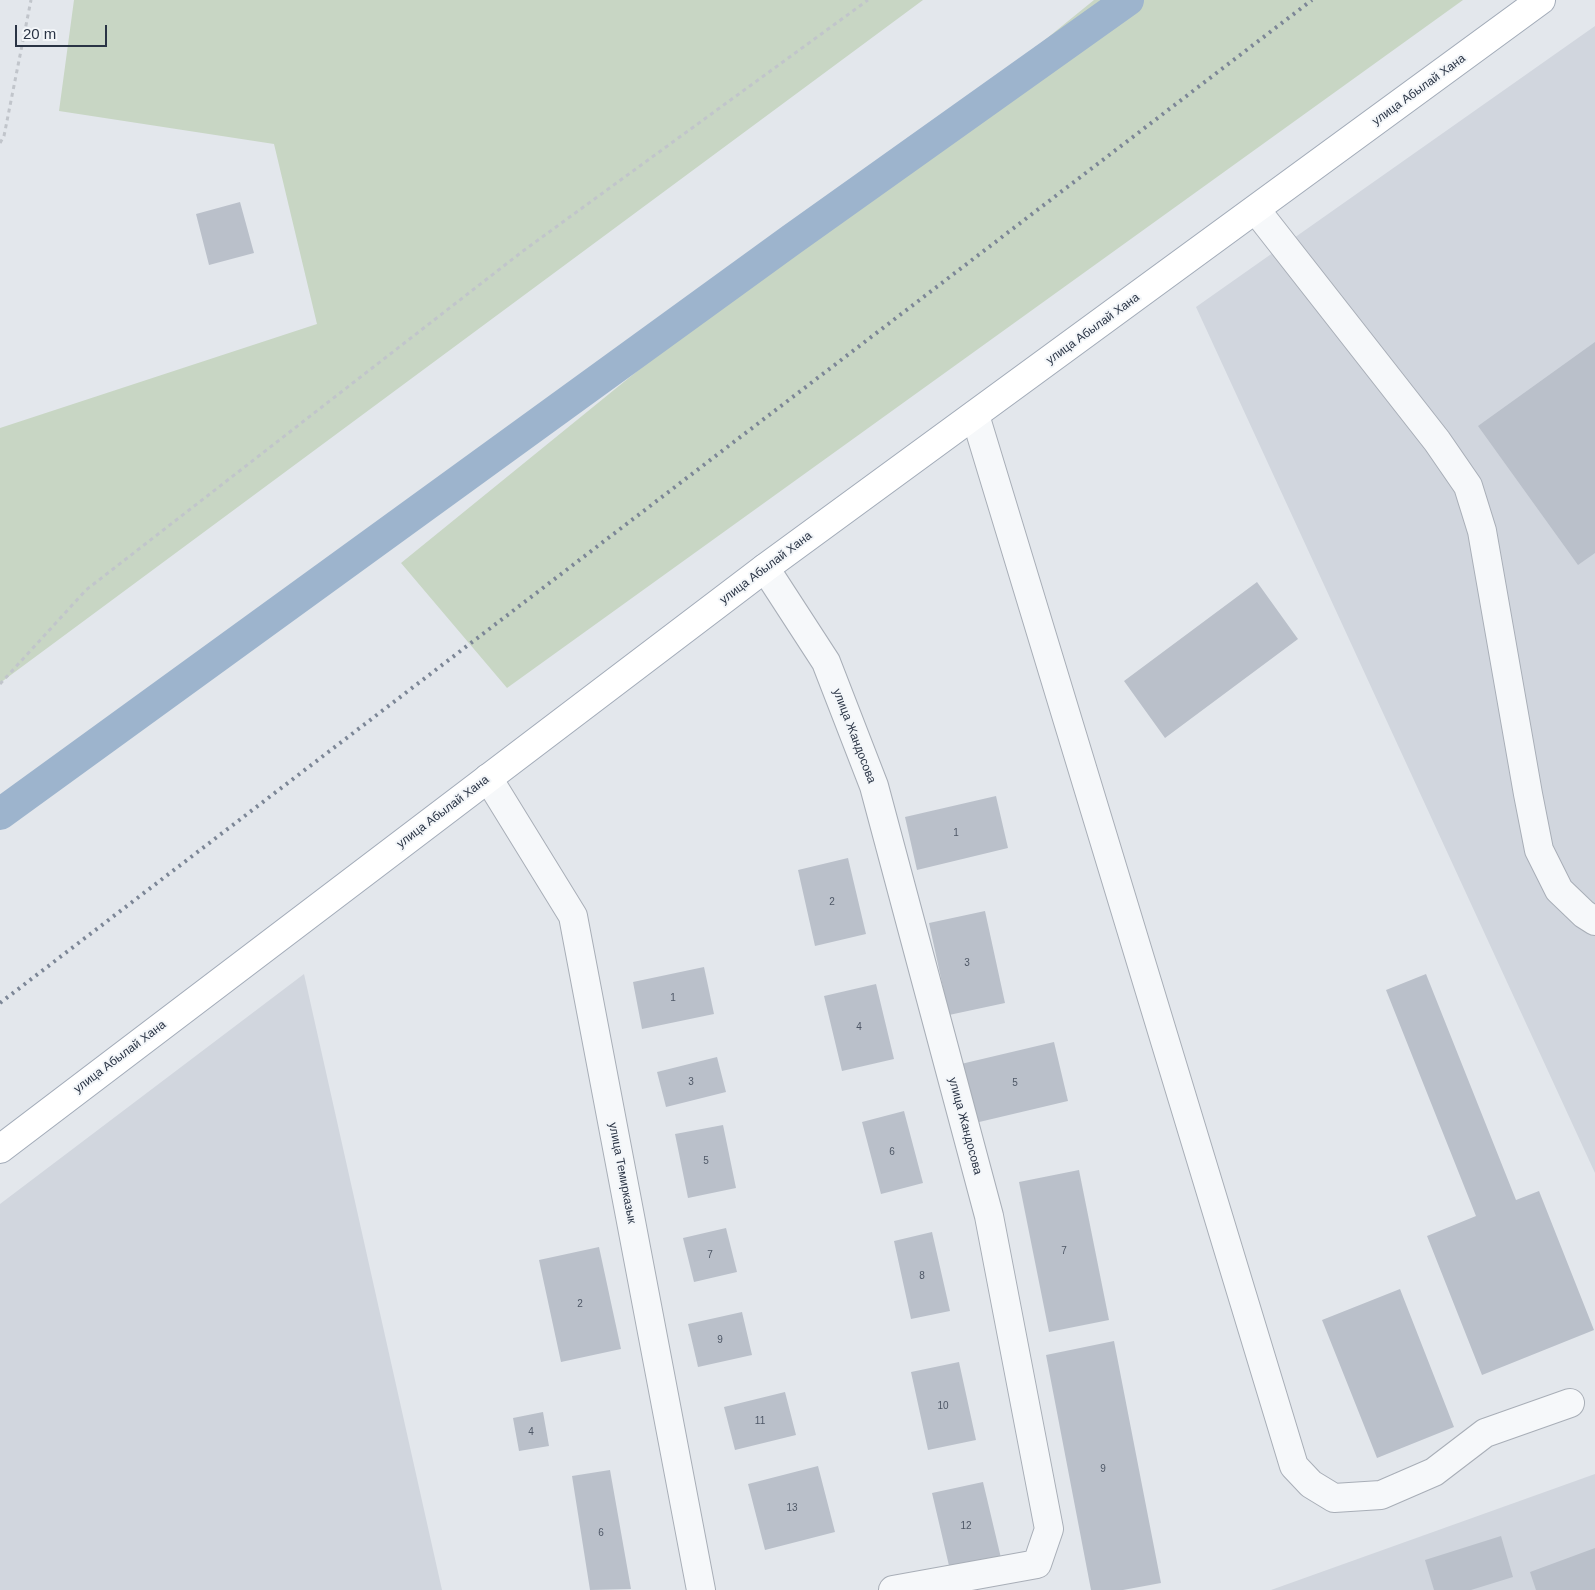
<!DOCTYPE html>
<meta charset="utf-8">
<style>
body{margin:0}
#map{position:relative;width:1595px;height:1590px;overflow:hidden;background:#e3e7ec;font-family:Arial,sans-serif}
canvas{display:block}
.scale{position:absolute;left:15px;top:25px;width:92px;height:22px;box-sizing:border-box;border:2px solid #2a3445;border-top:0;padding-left:6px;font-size:15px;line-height:18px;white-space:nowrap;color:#2a3445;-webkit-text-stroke:4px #f3f6f9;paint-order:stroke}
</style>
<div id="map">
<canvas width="1595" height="1590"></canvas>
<div class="scale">20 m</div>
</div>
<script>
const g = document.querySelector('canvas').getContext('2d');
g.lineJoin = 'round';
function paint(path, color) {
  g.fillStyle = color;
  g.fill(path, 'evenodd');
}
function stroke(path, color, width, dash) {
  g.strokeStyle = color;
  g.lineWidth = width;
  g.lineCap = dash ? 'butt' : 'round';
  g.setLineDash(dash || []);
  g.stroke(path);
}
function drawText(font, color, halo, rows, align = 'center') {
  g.font = font + ' Arial,sans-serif';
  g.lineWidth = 4;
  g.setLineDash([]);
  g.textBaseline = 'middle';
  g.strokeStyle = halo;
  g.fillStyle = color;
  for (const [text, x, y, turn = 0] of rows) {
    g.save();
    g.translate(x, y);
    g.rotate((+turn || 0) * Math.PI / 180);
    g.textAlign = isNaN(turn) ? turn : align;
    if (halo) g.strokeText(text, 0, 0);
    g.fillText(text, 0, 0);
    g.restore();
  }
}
paint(new Path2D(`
 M1595,26V1173L1196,307Z
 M304,974L442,1590H0V1204Z
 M1595,1474V1590H1271Z`), '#d1d6de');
paint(new Path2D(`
 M74,0H923L0,683V428L317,324L274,144L59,111Z
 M1094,0H1463L507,688L401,563Z`), '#c8d6c4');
stroke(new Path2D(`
 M0,814L791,240L1128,0`), '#9db4cd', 32);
paint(new Path2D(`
 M240,202L254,253L209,265L196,214Z
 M1595,342V553L1578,565L1478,426Z
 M1257,582L1298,639L1165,738L1124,681Z
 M996,796L1008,848L917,870L905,817Z
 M848,858L866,934L815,946L798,870Z
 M985,911L1005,1003L949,1015L929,923Z
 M704,967L714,1014L642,1029L633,982Z
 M1426,974L1516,1200L1539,1191L1594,1330L1482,1375L1427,1236L1476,1216L1386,990Z
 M876,984L894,1059L842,1071L824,996Z
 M1054,1042L1068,1101L975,1123L961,1064Z
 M717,1057L726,1092L666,1107L657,1072Z
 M904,1111L923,1183L881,1194L862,1122Z
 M723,1125L736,1188L688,1198L675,1134Z
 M1079,1170L1109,1320L1049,1332L1019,1182Z
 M726,1228L737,1272L694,1282L683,1238Z
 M932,1232L950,1311L911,1319L894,1241Z
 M599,1247L621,1349L561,1362L539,1260Z
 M1400,1289L1454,1427L1377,1458L1322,1320Z
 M742,1312L752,1355L698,1367L688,1324Z
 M1114,1341L1161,1583L1123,1590H1091L1046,1355Z
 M959,1362L976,1440L928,1450L911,1372Z
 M785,1392L796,1435L735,1450L724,1407Z
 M543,1412L549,1446L519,1451L513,1418Z
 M818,1466L835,1532L765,1550L748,1484Z
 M610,1470L631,1589L590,1590L572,1476Z
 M983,1482L1001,1558L950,1570L932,1493Z
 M1501,1536L1513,1577L1471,1590H1434L1425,1560Z
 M1595,1548V1590H1536L1530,1572Z`), '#bac0ca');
const minor = new Path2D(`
 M1256,210L1437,441L1468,486L1482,531L1528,794L1539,850L1559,890L1584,914L1595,921
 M975,415L1294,1466L1311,1484L1334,1498L1381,1495L1434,1472L1485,1433L1570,1403
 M765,568L826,662L874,786L989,1216L1049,1529L1037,1564L893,1590
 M488,778L573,916L701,1590`);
const major = new Path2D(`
 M0,1149L765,568L1541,0`);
stroke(minor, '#a8aeb7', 30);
stroke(major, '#a2abb8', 30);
stroke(new Path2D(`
 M0,143L4,136L31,0
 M0,684L86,590L523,251L868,0`), '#c1c5cb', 3, [4, 4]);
stroke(minor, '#f6f8fa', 28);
stroke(major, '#fff', 28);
stroke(new Path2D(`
 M0,1003L1312,0`), '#7c8696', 4, [2.5, 5]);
drawText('10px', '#4e5766', null, [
 ["1",956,833],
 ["2",832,902],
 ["3",967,963],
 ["1",673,998],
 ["4",859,1027],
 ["3",691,1082],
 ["5",1015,1083],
 ["6",892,1152],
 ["5",706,1161],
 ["7",1064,1251],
 ["7",710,1255],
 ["8",922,1276],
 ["2",580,1304],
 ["9",720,1340],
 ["10",943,1406],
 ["11",760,1421],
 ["4",531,1432],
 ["9",1103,1469],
 ["13",792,1508],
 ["12",966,1526],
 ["6",601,1533]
]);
drawText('12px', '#2a3445', '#f3f6f9', [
 ["улица Абылай Хана",1419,90,-36],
 ["улица Абылай Хана",1093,329,-36],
 ["улица Абылай Хана",766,568,-37],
 ["улица Жандосова",854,736,69],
 ["улица Абылай Хана",443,812,-37],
 ["улица Абылай Хана",120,1057,-37],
 ["улица Жандосова",965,1126,75],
 ["улица Темирказык",622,1173,79]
]);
</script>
